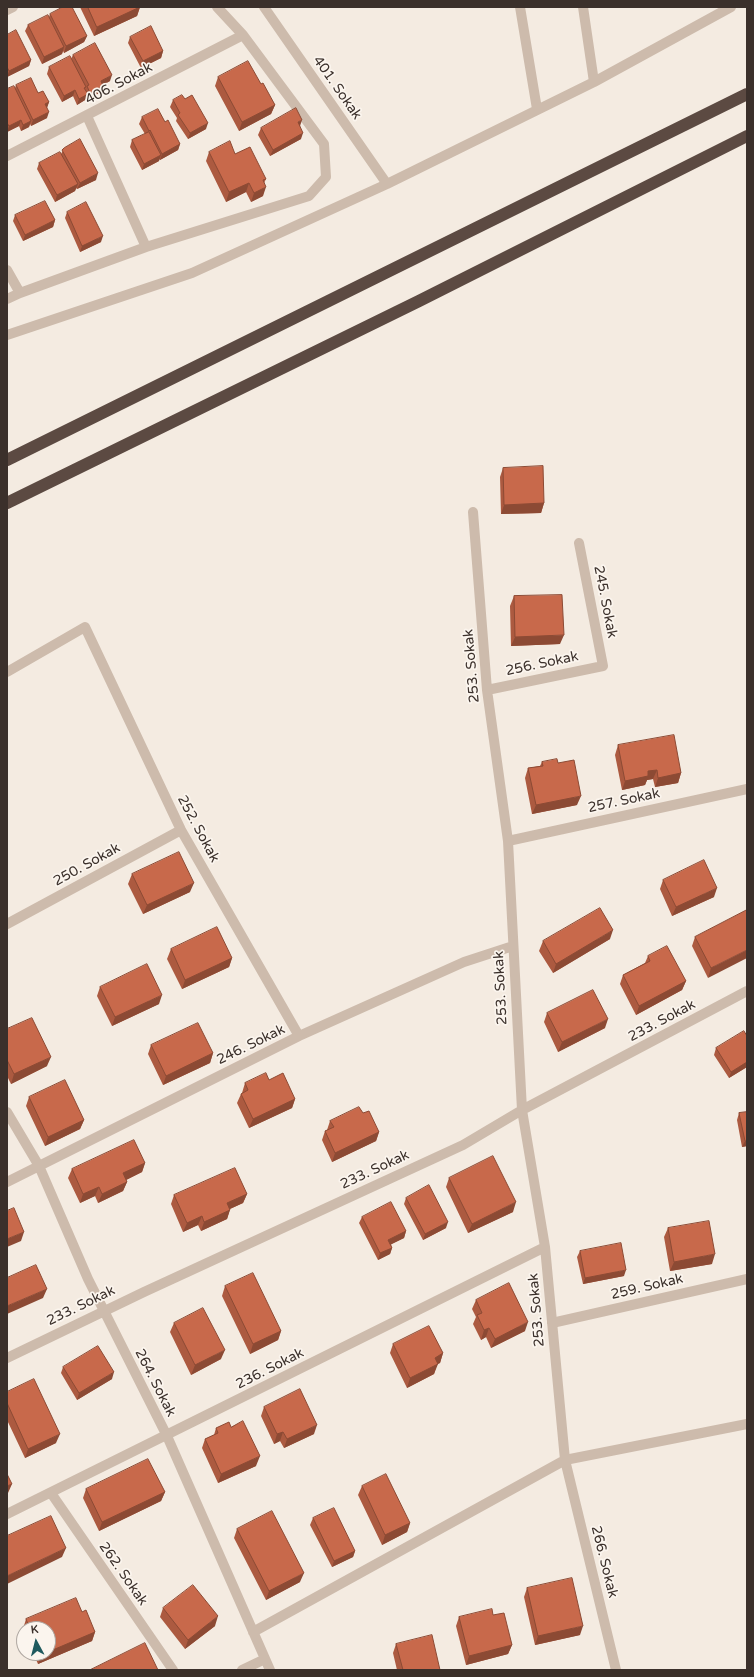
<!DOCTYPE html>
<style>
body{margin:0}
#map{position:relative;width:754px;height:1677px;overflow:hidden;background:#f4ebe1;font-family:"Varela Round",sans-serif}
canvas{display:block}
.frame{position:absolute;inset:0;border:8px solid #3b302b;pointer-events:none}
.north{position:absolute;left:16px;top:1621px;width:40px;height:40px;box-sizing:border-box;background:#fbf5ee;border:1px solid #aea6a0;border-radius:50%;rotate:353deg;font-size:11px;font-weight:700;line-height:16px;text-align:center;color:#3b302b}
.north::after{content:'';display:block;margin:auto;width:14px;height:18px;background:#1f5a5e;clip-path:polygon(50% 0,100% 100%,50% 72%,0 100%)}
</style>
<div id="map">
<canvas width="754" height="1677"></canvas>
<div class="frame"></div>
<div class="north">K</div>
</div>
<script>
const g = document.querySelector('canvas').getContext('2d');
g.lineJoin = 'round';
function stroke(path, color, width, dash) {
  g.strokeStyle = color;
  g.lineWidth = width;
  g.lineCap = dash ? 'butt' : 'round';
  g.setLineDash(dash || []);
  g.stroke(path);
}
function paint(path, color) {
  g.fillStyle = color;
  g.fill(path, 'evenodd');
}
function drawText(font, color, halo, rows, align = 'center') {
  g.font = font + ' "Varela Round",sans-serif';
  g.lineWidth = 3.5;
  g.setLineDash([]);
  g.textBaseline = 'middle';
  g.strokeStyle = halo;
  g.fillStyle = color;
  for (const [text, x, y, turn = 0] of rows) {
    g.save();
    g.translate(x, y);
    g.rotate((+turn || 0) * Math.PI / 180);
    g.textAlign = isNaN(turn) ? turn : align;
    if (halo) g.strokeText(text, 0, 0);
    g.fillText(text, 0, 0);
    g.restore();
  }
}
stroke(new Path2D(`
 M264,7L387,184
 M520,7L537,109
 M583,7L594,82
 M7,10L13,7
 M87,116L146,247
 M7,156L243,35
 M7,270L20,293
 M7,299L20,293L146,247L309,196L326,177L324,144L243,35L217,7
 M7,335L192,273L387,184L594,82L731,7
 M473,512L487,690L508,841L522,1110L545,1247L565,1460L616,1670
 M7,672L85,627L181,830L299,1036
 M487,690L603,666L579,543
 M508,841L747,789
 M7,924L181,830
 M7,1112L39,1166L88,1279L167,1436L270,1670
 M7,1182L299,1036L464,962L513,946
 M552,1323L747,1279
 M7,1358L144,1292L463,1145L522,1110L747,991
 M51,1493L173,1670
 M7,1514L545,1247
 M253,1632L565,1460L747,1424
 M242,1670L265,1659`), '#cdbbac', 10);
stroke(new Path2D(`
 M7,460L747,94
 M7,503L419,301L747,136`), '#5c4a42', 12);
paint(new Path2D(`
 M80,7H140L137,16L94,36Z
 M50,14L87,36L84,42L64,53L63,51L62,54L42,64L25,31L28,25L49,17Z
 M7,35L31,60L29,66L7,77Z
 M130,37L163,51L161,58L141,68L128,43Z
 M73,55L110,81L103,85L101,92L88,99L87,97L85,100L77,105L73,96L62,102L47,74L49,67L71,59Z
 M218,77L261,84L275,105L271,114L239,131L215,86Z
 M16,85L38,93L49,102L47,107V118L31,126L30,124L29,127L21,131L19,126L7,132V89L15,88Z
 M173,100L206,129L188,139L176,121L177,118L170,107Z
 M142,117L165,122L180,144L178,150L160,160L159,159V161L142,170L130,147L132,140L145,134L139,124Z
 M300,126L301,139L270,156L258,135L261,128Z
 M64,148L96,180L77,189L76,188L75,191L55,202L37,169L39,163L61,154Z
 M209,152L235,154L266,179L264,183L263,196L251,202L246,192L226,202L206,161Z
 M67,212L101,242L80,252L65,218Z
 M15,215L55,220L53,227L23,241L13,221Z
 M503,468L544,503L541,513L501,514L500,477Z
 M514,596L560,644L511,646L510,606Z
 M618,745L681,773L678,783L655,787L653,779L647,780L645,785L622,790L615,755Z
 M542,762L558,763L577,805L532,814L525,778L528,768L540,766Z
 M132,874L190,892L143,914L128,884Z
 M663,880L714,897L672,916L660,889Z
 M747,910L708,978L692,946L695,937Z
 M610,939L553,973L539,951L543,941Z
 M171,949L232,958L229,967L182,989L167,959Z
 M648,956L686,981L682,990L636,1015L620,984L623,975L645,963Z
 M100,987L159,1004L112,1026L97,996Z
 M547,1013L605,1028L558,1052L544,1022Z
 M7,1029L47,1066L11,1084L7,1076Z
 M747,1036V1067L729,1078L714,1055L716,1048Z
 M151,1045L213,1053L210,1063L163,1085L148,1054Z
 M269,1080L295,1099L292,1108L249,1128L237,1103L241,1094L242,1093L245,1083Z
 M29,1097L84,1120L80,1129L45,1146L26,1106Z
 M747,1112V1146L742,1147L737,1120L739,1113Z
 M363,1113L379,1132L376,1141L332,1162L322,1140L325,1131L327,1130L330,1121Z
 M145,1163L142,1172L126,1180L127,1182L123,1191L98,1203L95,1196L80,1203L68,1178L72,1169Z
 M449,1178L513,1212L468,1233L446,1187Z
 M247,1194L243,1203L230,1209L227,1219L201,1231L198,1225L183,1232L171,1204L174,1195Z
 M406,1198L446,1228L423,1240L404,1204Z
 M362,1217L406,1231L404,1238L391,1244L392,1248L390,1254L378,1260L359,1223Z
 M668,1228L712,1264L670,1271L664,1237Z
 M580,1251L624,1276L583,1284L577,1257Z
 M225,1286L281,1331L278,1340L250,1354L222,1296Z
 M476,1300L525,1331L491,1348L486,1337L481,1340L473,1324L476,1317L472,1309Z
 M174,1323L221,1359L191,1375L170,1332Z
 M393,1344L443,1353L440,1363L437,1364L434,1374L407,1388L390,1353Z
 M63,1367L112,1379L77,1400L61,1373Z
 M7,1392L56,1443L25,1458L7,1420Z
 M264,1407L314,1434L284,1448L280,1441L274,1444L261,1416Z
 M231,1427L256,1466L218,1483L202,1448L205,1439L214,1435L216,1428Z
 M362,1486L410,1523L407,1532L382,1545L358,1495Z
 M86,1489L165,1492L161,1501L99,1531L83,1498Z
 M313,1518L355,1551L353,1557L332,1567L310,1525Z
 M237,1529L300,1582L266,1600L234,1538Z
 M527,1588L580,1635L535,1645L524,1597Z
 M163,1608L215,1626L185,1649L160,1617Z
 M82,1612L95,1632L92,1641L38,1664L33,1653H48V1629H24V1632L23,1629L26,1619Z
 M493,1615L512,1645L508,1654L466,1665L456,1626L459,1617Z
 M396,1644L440,1670H397L393,1653Z`), '#ac5a40');
paint(new Path2D(`
 M140,7L137,16L94,36L97,27Z
 M87,36L84,42L64,53L66,46Z
 M64,47L62,54L42,64L44,57Z
 M163,51L161,58L141,68L143,61Z
 M31,60L29,66L7,77L9,71Z
 M112,75L110,81L98,87L101,81Z
 M103,86L101,92L88,99L90,93Z
 M75,90L73,96L62,102L64,96Z
 M88,94L85,100L77,105L79,99Z
 M49,102L47,108L45,104Z
 M275,105L271,114L239,131L242,122Z
 M49,112L47,118L31,126L33,120Z
 M21,120L19,126L7,132L9,126Z
 M302,120L300,126L295,129L298,122Z
 M31,121L29,127L21,131L23,125Z
 M208,123L206,129L188,139L190,133Z
 M303,133L301,139L270,156L273,150Z
 M180,144L178,150L160,160L162,154Z
 M161,155L159,161L142,170L144,164Z
 M98,173L96,180L77,189L80,183Z
 M249,183L246,192L226,202L229,192Z
 M78,184L75,191L55,202L57,195Z
 M266,187L263,196L251,202L254,193Z
 M55,220L53,227L23,241L25,235Z
 M103,236L101,242L80,252L82,246Z
 M544,503L541,513L501,514L504,505Z
 M564,635L560,644L511,646L515,637Z
 M657,770L653,779L647,780L645,785L622,790L625,781L648,771Z
 M681,773L678,783L655,787L658,778Z
 M581,796L577,805L532,814L536,805Z
 M194,883L190,892L143,914L147,905Z
 M717,888L714,897L672,916L676,907Z
 M613,930L610,939L553,973L556,964Z
 M747,950V958L708,978L711,968Z
 M232,958L229,967L182,989L185,980Z
 M686,981L682,990L636,1015L639,1006Z
 M162,995L159,1004L112,1026L115,1017Z
 M608,1019L605,1028L558,1052L562,1042Z
 M213,1053L210,1063L163,1085L166,1076Z
 M51,1057L47,1066L11,1084L14,1074Z
 M747,1062V1067L729,1078L731,1072Z
 M295,1099L292,1108L249,1128L253,1119Z
 M84,1120L80,1129L45,1146L48,1137Z
 M379,1132L376,1141L332,1162L335,1153Z
 M745,1141H747V1146L742,1147Z
 M145,1163L142,1172L120,1183L123,1173Z
 M127,1182L123,1191L98,1203L102,1194Z
 M99,1187L95,1196L80,1203L83,1194Z
 M247,1194L243,1203L223,1212L227,1203Z
 M516,1202L513,1212L468,1233L472,1224Z
 M230,1210L227,1219L201,1231L204,1222Z
 M202,1216L198,1225L183,1232L187,1223Z
 M448,1222L446,1228L423,1240L425,1234Z
 M406,1231L404,1238L386,1247L388,1240Z
 M24,1232L21,1241L7,1247V1239Z
 M392,1248L390,1254L378,1260L380,1253Z
 M715,1254L712,1264L670,1271L674,1262Z
 M626,1270L624,1276L583,1284L585,1278Z
 M47,1289L43,1298L7,1314V1306Z
 M528,1322L525,1331L491,1348L495,1339Z
 M489,1328L486,1337L481,1340L484,1330Z
 M281,1331L278,1340L250,1354L253,1344Z
 M225,1350L221,1359L191,1375L195,1365Z
 M443,1353L440,1363L431,1367L435,1358Z
 M438,1364L434,1374L407,1388L410,1378Z
 M114,1372L112,1379L77,1400L79,1393Z
 M317,1425L314,1434L284,1448L287,1439Z
 M283,1432L280,1441L274,1444L277,1434Z
 M60,1434L56,1443L25,1458L28,1449Z
 M260,1456L256,1466L218,1483L221,1474Z
 M12,1484L8,1493L7,1494V1486Z
 M165,1492L161,1501L99,1531L102,1522Z
 M410,1523L407,1532L382,1545L385,1535Z
 M66,1548L62,1557L7,1584V1576Z
 M355,1551L353,1557L332,1567L334,1561Z
 M304,1573L300,1582L266,1600L269,1591Z
 M218,1616L215,1626L185,1649L188,1640Z
 M583,1626L580,1635L535,1645L538,1636Z
 M95,1632L92,1641L38,1664L41,1655L45,1653H48V1652Z
 M512,1645L508,1654L466,1665L469,1656Z`), '#8c4a34');
const building = new Path2D(`
 M63,7H72L87,36L66,46L50,14Z
 M88,7H140L97,27Z
 M48,15L64,47L44,57L28,25Z
 M151,26L163,51L143,61L130,37Z
 M16,30L31,60L9,71L7,67V35Z
 M95,43L112,75L101,81L103,86L90,93L87,86L89,85L73,55Z
 M70,56L86,87L84,88L88,94L79,99L75,90L64,96L49,67Z
 M248,61L261,84L263,83L275,105L242,122L218,77Z
 M31,78L38,93L43,91L49,102L45,104L49,112L33,120L16,85Z
 M14,86L31,121L23,125L21,120L9,126L7,123V89Z
 M182,95L185,99L192,95L208,123L190,133L178,115L180,113L173,100Z
 M296,108L302,120L298,122L303,133L273,150L261,128Z
 M158,109L165,122L168,120L180,144L162,154L150,130L149,131L142,117Z
 M149,132L161,155L144,164L132,140Z
 M80,139L98,173L80,183L62,150L64,148Z
 M230,141L235,154L250,147L266,179L263,180L266,187L254,193L249,183L229,192L209,152Z
 M60,152L78,184L57,195L39,163Z
 M45,201L55,220L25,235L15,215Z
 M86,202L103,236L82,246L67,212Z
 M543,466L544,503L504,505L503,468Z
 M562,595L564,635L515,637L514,596Z
 M674,735L681,773L658,778L657,770L648,771V776L625,781L618,745Z
 M557,759L558,763L574,760L581,796L536,805L528,768L543,766L542,762Z
 M179,852L194,883L147,905L132,874Z
 M704,860L717,888L676,907L663,880Z
 M600,908L613,930L556,964L543,941Z
 M747,910V950L711,968L695,937Z
 M217,927L232,958L185,980L171,949Z
 M667,946L686,981L639,1006L623,975L650,961L648,956Z
 M147,964L162,995L115,1017L100,987Z
 M593,990L608,1019L562,1042L547,1013Z
 M32,1018L51,1057L14,1074L7,1060V1029Z
 M198,1023L213,1053L166,1076L151,1045Z
 M744,1031L747,1036V1062L731,1072L716,1048Z
 M266,1073L269,1080L283,1073L295,1099L253,1119L241,1094L248,1090L245,1083Z
 M65,1080L84,1120L48,1137L29,1097Z
 M359,1107L363,1113L369,1111L379,1132L335,1153L325,1131L334,1127L330,1121Z
 M747,1112V1141H745L739,1113Z
 M134,1140L145,1163L123,1173L127,1182L102,1194L99,1187L83,1194L72,1169Z
 M493,1156L516,1202L472,1224L449,1178Z
 M235,1168L247,1194L227,1203L230,1210L204,1222L202,1216L187,1223L174,1195Z
 M429,1185L448,1222L425,1234L406,1198Z
 M391,1202L406,1231L388,1240L392,1248L380,1253L362,1217Z
 M14,1208L24,1232L7,1239V1211Z
 M709,1221L715,1254L674,1262L668,1228Z
 M621,1243L626,1270L585,1278L580,1251Z
 M36,1265L47,1289L7,1306V1278Z
 M253,1273L281,1331L253,1344L225,1286Z
 M509,1283L528,1322L495,1339L489,1328L484,1330L477,1315L482,1313L476,1300Z
 M203,1308L225,1350L195,1365L174,1323Z
 M429,1326L443,1353L435,1358L438,1364L410,1378L393,1344Z
 M98,1346L114,1372L79,1393L63,1367Z
 M34,1379L60,1434L28,1449L7,1403V1392Z
 M300,1389L317,1425L287,1439L283,1432L277,1434L264,1407Z
 M243,1421L260,1456L221,1474L205,1439L218,1433L216,1428L229,1422L231,1427Z
 M148,1459L165,1492L102,1522L86,1489Z
 M7,1474L12,1484L7,1486Z
 M386,1474L410,1523L385,1535L362,1486Z
 M334,1508L355,1551L334,1561L313,1518Z
 M272,1511L304,1573L269,1591L237,1529Z
 M51,1516L66,1548L7,1576V1536Z
 M572,1578L583,1626L538,1636L527,1588Z
 M193,1585L218,1616L188,1640L163,1608Z
 M76,1598L82,1612L86,1610L95,1632L48,1652V1629H30L26,1619Z
 M492,1609L493,1615L504,1613L512,1645L469,1656L459,1617Z
 M432,1635L440,1670H403L396,1644Z
 M145,1643L158,1670H90Z`);
paint(building, '#c8694b');
stroke(building, '#8c4a34', 1);
drawText('14px', '#3b302b', '#fbf5ee', [
 ["406. Sokak",119,84,-28],
 ["401. Sokak",337,88,55],
 ["245. Sokak",605,602,79],
 ["256. Sokak",542,664,-12],
 ["253. Sokak",472,666,-95],
 ["257. Sokak",624,801,-12],
 ["252. Sokak",198,829,62],
 ["250. Sokak",87,865,-29],
 ["253. Sokak",501,988,-93],
 ["233. Sokak",662,1021,-28],
 ["246. Sokak",251,1045,-26],
 ["233. Sokak",375,1170,-25],
 ["259. Sokak",647,1287,-13],
 ["233. Sokak",81,1306,-26],
 ["253. Sokak",537,1310,-95],
 ["236. Sokak",270,1369,-27],
 ["264. Sokak",155,1383,63],
 ["266. Sokak",604,1562,76],
 ["262. Sokak",123,1574,55]
]);
</script>
